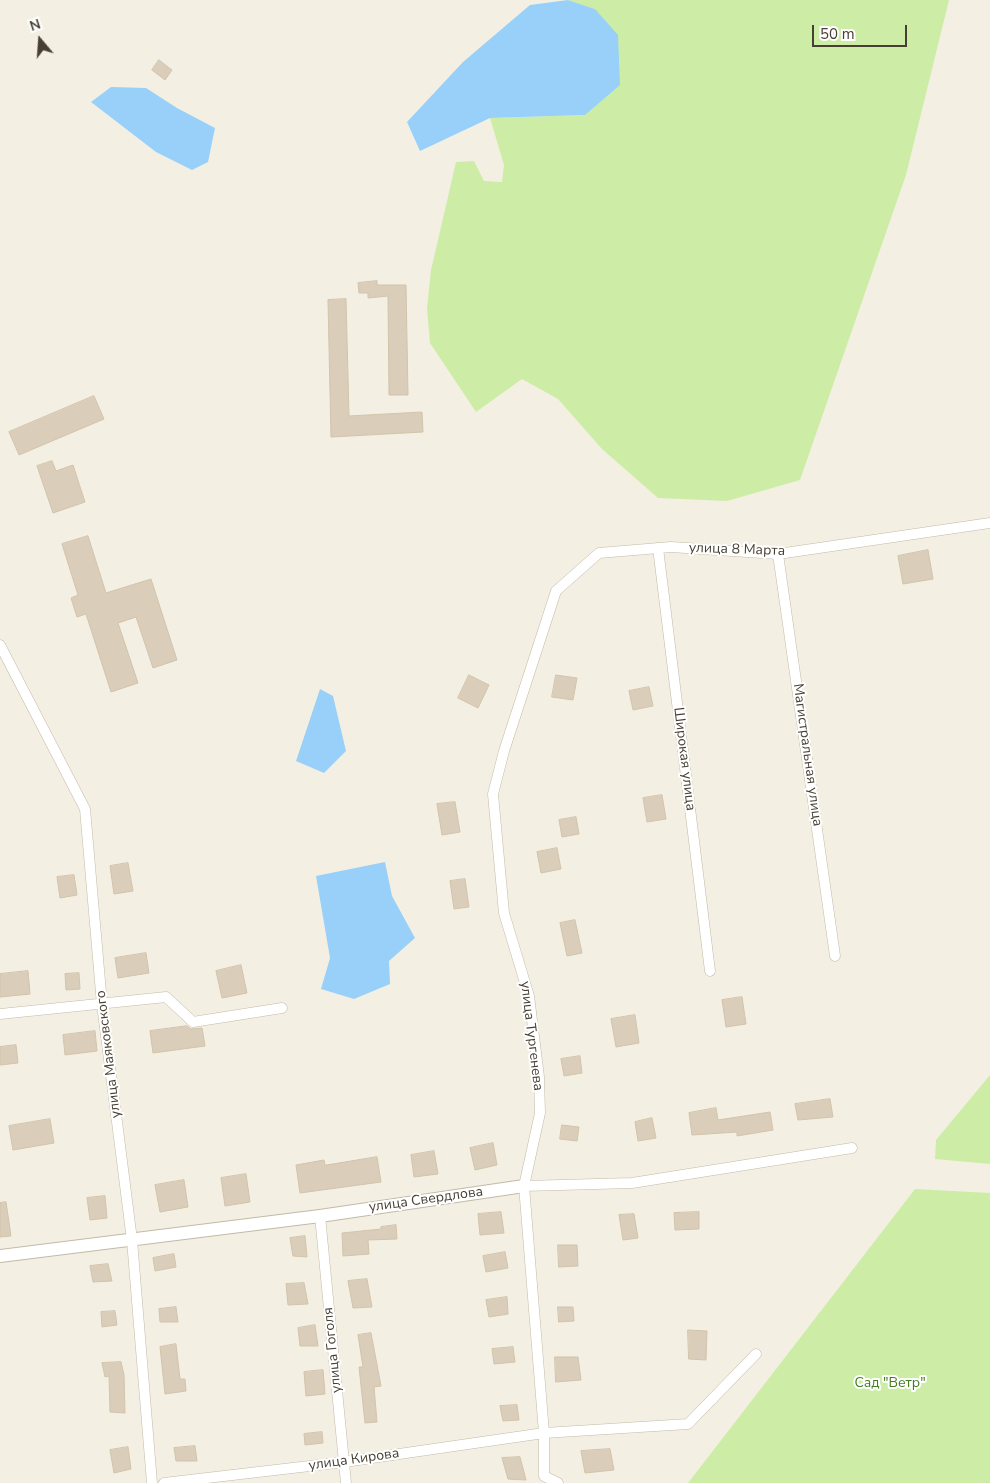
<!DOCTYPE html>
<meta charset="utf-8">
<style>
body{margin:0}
#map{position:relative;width:990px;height:1483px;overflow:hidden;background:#f4efe3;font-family:"Nunito Sans",sans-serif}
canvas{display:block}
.north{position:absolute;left:15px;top:15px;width:50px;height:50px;-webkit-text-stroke:4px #fff;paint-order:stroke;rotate:342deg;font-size:14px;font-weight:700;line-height:20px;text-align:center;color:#473f33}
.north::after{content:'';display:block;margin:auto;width:18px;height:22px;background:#473f33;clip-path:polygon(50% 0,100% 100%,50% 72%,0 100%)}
.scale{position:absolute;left:812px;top:25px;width:95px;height:22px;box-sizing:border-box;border:2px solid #473f33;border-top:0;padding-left:6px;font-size:15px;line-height:18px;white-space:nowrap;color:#473f33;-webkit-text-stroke:4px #fff;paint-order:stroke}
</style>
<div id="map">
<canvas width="990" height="1483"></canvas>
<div class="north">N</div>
<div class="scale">50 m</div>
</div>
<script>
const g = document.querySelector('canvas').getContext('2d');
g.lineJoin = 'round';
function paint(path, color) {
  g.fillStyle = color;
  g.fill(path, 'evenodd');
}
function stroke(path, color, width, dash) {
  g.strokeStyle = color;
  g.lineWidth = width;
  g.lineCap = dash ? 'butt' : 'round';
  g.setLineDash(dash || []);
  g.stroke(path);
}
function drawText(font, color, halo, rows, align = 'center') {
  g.font = font + ' "Nunito Sans",sans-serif';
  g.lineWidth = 4;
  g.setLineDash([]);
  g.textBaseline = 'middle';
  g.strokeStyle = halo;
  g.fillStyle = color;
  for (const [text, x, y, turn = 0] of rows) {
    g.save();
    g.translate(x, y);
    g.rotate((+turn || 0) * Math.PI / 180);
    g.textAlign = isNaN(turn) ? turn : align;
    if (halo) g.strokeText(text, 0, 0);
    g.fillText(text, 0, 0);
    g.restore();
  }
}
paint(new Path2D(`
 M568,0H949L906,175L800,480L727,501L658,498L602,449L558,399L522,379L476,412L430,343L427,308L431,270L456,162L474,161L484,181L502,182L504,165L490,118L585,115L595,9Z
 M990,1075V1164L935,1159L936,1140Z
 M915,1189L990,1193V1483H688Z`), '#cdeda7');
paint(new Path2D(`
 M568,0L595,9L618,35L620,85L585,115L490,118L420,151L407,122L463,62L530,5Z
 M111,87L146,88L177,108L215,128L208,162L192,170L156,152L91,102Z
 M320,689L333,696L346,751L324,773L296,761Z
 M385,862L392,896L415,938L389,961L390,984L354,999L321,989L330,958L316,876Z`), '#98d0f9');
const building = new Path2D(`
 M159,60L172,70L165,80L152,70Z
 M377,281V285H406L408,395H389L388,296L368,298V293H359L358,283Z
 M346,299L349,416L422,412L423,432L331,437L328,300Z
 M94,396L104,419L19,455L9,432Z
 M52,461L56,471L73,465L85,502L53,513L37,466Z
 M88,536L106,593L151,579L177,660L153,668L136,617L118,623L138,683L111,692L86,614L77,617L71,598L78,595L62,544Z
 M928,550L933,579L903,584L898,556Z
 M469,675L489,685L478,708L458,698Z
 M556,675L577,678L573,700L552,697Z
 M649,687L653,706L633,710L629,691Z
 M662,795L666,819L647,822L643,798Z
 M455,802L460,832L442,835L437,804Z
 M576,817L579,834L562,837L559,820Z
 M557,848L561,869L541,873L537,852Z
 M128,863L133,891L114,894L110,866Z
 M74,875L77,895L60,898L57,877Z
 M465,879L469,907L454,909L450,881Z
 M575,920L582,953L567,956L560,923Z
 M146,953L149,973L118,978L115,958Z
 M241,965L247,993L222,998L216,971Z
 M28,971L30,994L0,997V974Z
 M79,973L80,989L66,990L65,974Z
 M742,997L746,1024L726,1027L722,1000Z
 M635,1015L639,1043L616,1047L611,1019Z
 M187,1026L191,1029L202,1028L205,1046L153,1053L150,1031Z
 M95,1031L97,1051L65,1055L63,1035Z
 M16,1045L18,1063L0,1065V1047Z
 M580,1056L582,1073L564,1076L561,1059Z
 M830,1099L833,1117L798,1120L795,1104Z
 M716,1108L718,1120L770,1112L773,1130L737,1136V1132L692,1135L689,1113Z
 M652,1118L656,1138L638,1141L635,1122Z
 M50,1119L54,1143L13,1150L9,1126Z
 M562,1125L579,1127L577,1141L560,1139Z
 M493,1143L497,1165L475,1170L470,1148Z
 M434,1151L438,1174L414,1177L411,1155Z
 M377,1157L381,1182L300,1193L296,1165L324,1160L325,1165Z
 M246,1174L250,1202L225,1206L221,1178Z
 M184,1180L188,1207L160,1212L155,1185Z
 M105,1196L107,1218L90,1220L87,1198Z
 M6,1202L11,1236L0,1237V1203Z
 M501,1212L504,1233L480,1235L478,1214Z
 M699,1212V1229L675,1230L674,1213Z
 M634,1214L638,1238L623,1240L619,1215Z
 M396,1225L397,1239L368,1240L369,1254L343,1256L342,1233L381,1229V1227Z
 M305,1236L307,1257L293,1256L290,1238Z
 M558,1245H577L578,1266L559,1267Z
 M505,1252L508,1268L486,1272L483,1256Z
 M174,1254L176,1267L155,1271L153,1258Z
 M108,1264L112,1281L93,1282L90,1266Z
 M367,1279L372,1307L353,1308L348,1281Z
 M304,1283L308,1304L288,1305L286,1284Z
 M507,1297L508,1314L489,1317L486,1300Z
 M176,1307L178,1322H160L159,1309Z
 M558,1307H573L574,1321L559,1322Z
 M115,1311L117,1325L102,1327L101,1312Z
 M315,1325L318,1346H300L298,1328Z
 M688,1330L707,1331L706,1360L689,1359Z
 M371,1333L381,1386L374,1387L377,1422L365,1423L359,1367H363L358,1335Z
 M176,1344L180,1379H185L186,1391L165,1394L160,1347Z
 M513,1347L515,1362L494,1364L492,1349Z
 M555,1357H578L581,1380L556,1382Z
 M121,1362L124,1375L125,1413L110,1412L109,1376L105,1377L102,1363Z
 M323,1370L325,1394L306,1396L304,1372Z
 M517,1405L519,1420L503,1421L500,1406Z
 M322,1432L323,1443L305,1445L304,1434Z
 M195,1446L197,1461H176L174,1448Z
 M128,1447L131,1469L114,1473L110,1450Z
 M610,1449L614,1470L585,1473L581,1451Z
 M520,1457L526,1480L508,1479L502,1458Z`);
paint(building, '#daceba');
stroke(building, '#d2c3aa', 1);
const minor = new Path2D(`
 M658,548L710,971
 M778,554L835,956
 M0,645L85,809L102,1004L132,1240L152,1483
 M0,1014L166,997L193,1022L282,1008
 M524,1186L632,1183L852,1148
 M320,1216L346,1483
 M164,1483L344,1462L544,1433L688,1424L756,1354
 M558,1483L544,1476V1433L524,1186L540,1113L539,1077L529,996L504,913L493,794L504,751L556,591L599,553L671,547L778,554L990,523`);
const tertiary = new Path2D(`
 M0,1256L320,1216L524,1186`);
stroke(minor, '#c3baa8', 11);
stroke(tertiary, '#c3baa8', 14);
stroke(minor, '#fff', 10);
stroke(tertiary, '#fff', 12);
drawText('14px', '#473f33', '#fff', [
 ["улица 8 Марта",737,550,2],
 ["Магистральная улица",807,755,82],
 ["Широкая улица",684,759,83],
 ["улица Тургенева",531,1036,83],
 ["улица Маяковского",109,1054,-97],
 ["улица Свердлова",426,1200,-8],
 ["улица Гоголя",333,1350,-96],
 ["улица Кирова",354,1460,-8]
]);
drawText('14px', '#427f1f', '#fff', [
 ["Сад \"Ветр\"",890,1384]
]);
</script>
